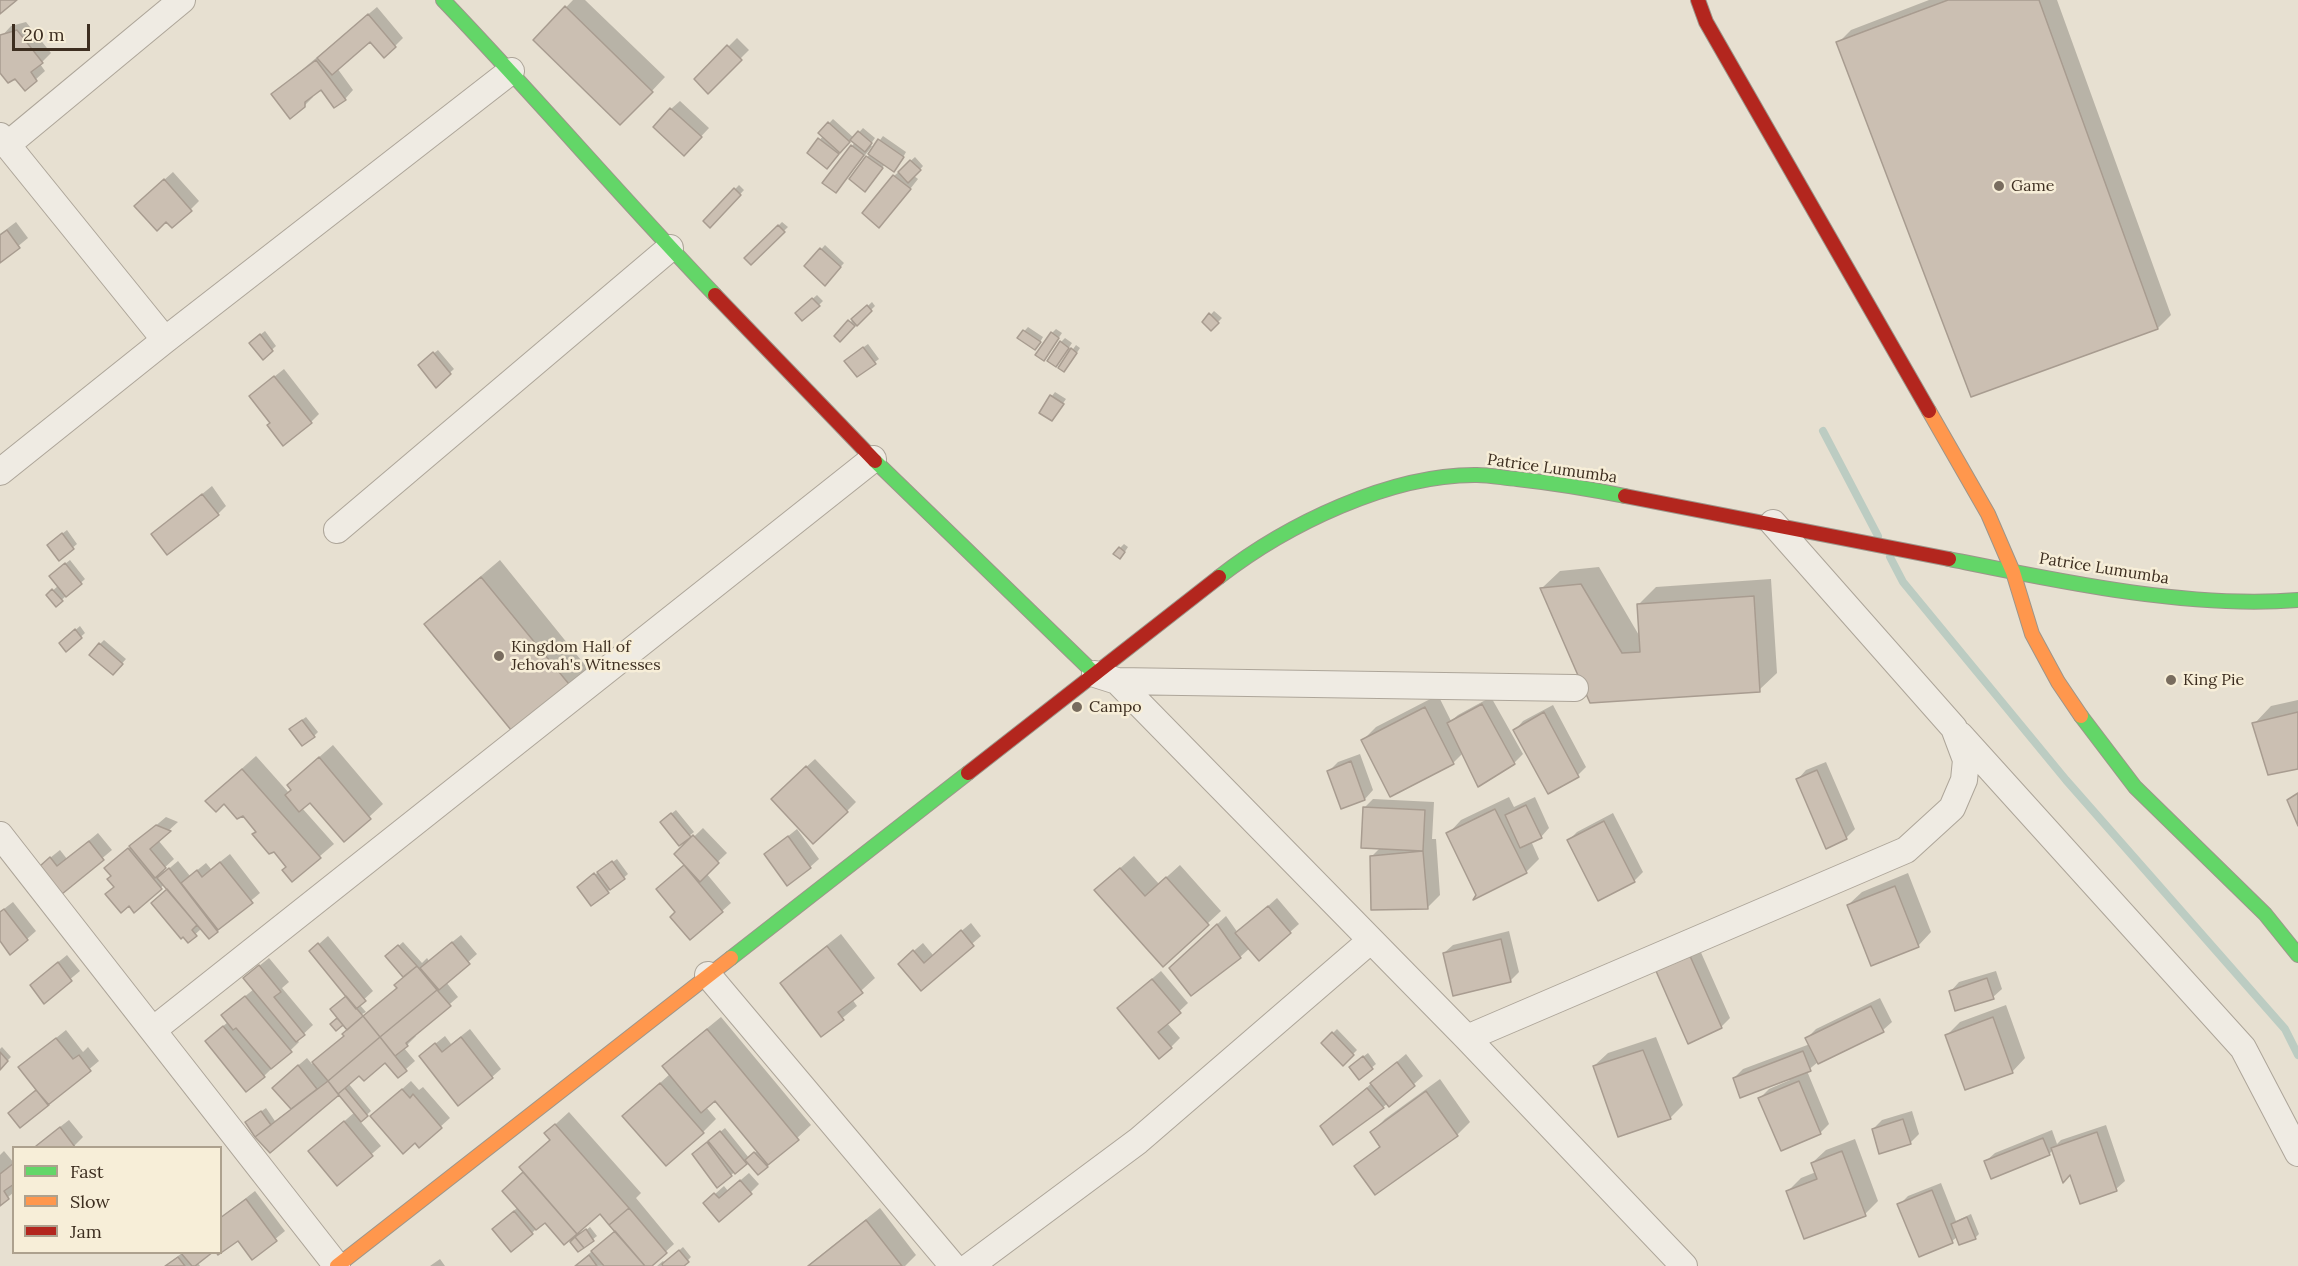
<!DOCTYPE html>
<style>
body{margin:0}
#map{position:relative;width:2298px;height:1266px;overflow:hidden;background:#e7e0d1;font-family:Lora,serif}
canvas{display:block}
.legend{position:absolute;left:12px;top:1146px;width:210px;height:108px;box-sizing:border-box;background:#f7eed8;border:2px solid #ada18e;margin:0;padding:8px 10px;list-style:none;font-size:18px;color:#3d2e20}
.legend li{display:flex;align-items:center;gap:12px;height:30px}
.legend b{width:30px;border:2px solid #ada18e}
.scale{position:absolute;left:12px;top:24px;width:78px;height:27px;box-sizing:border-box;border:3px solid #3d2e20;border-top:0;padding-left:8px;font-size:18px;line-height:21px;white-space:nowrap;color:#3d2e20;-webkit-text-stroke:4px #f7eed8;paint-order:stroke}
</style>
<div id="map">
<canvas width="2298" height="1266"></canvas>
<ul class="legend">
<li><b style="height:8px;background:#63d668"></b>Fast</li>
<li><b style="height:8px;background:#ff974d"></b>Slow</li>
<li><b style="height:8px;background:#b3261e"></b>Jam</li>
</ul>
<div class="scale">20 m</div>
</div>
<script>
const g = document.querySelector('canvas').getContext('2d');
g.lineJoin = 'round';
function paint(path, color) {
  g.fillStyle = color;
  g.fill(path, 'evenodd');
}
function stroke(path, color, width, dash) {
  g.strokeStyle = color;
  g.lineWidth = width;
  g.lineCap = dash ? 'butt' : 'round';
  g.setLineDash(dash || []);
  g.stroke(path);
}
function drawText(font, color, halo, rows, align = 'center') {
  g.font = font + ' Lora,serif';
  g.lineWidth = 5;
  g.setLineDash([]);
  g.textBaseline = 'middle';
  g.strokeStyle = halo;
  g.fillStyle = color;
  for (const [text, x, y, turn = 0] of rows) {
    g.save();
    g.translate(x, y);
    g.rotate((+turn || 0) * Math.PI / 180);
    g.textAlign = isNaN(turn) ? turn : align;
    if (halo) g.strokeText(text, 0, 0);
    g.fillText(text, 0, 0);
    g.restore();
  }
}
paint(new Path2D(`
 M573,0H585L665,77L634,110L535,40Z
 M1929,0H2057L2171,315L2158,328L1838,43L1851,30Z
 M377,7L403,38L395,46L370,40L337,68L353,90L345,99L321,88L313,94V97L304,106L273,94Z
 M26,22L51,53L40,64L45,71L25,89L15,77L0,71V38L11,26Z
 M737,38L749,50L708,91L696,79Z
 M680,101L709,128L693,145L671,109Z
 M833,119L854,138L863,128L875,138L870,145L872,146L870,149L836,191L852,146L855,142L851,139L831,163L809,153L823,136L820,133Z
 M883,136L906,152L898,166L885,164L869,186L851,179Z
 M915,157L923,166L914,176L918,179L888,217L864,213L894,176Z
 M173,172L199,201L190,210L145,197Z
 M739,185L744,190L710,226L705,221Z
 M16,222L28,238L0,261V234Z
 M782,222L788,227L751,263L746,258Z
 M825,245L844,263L825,284L806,266Z
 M817,295L823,301L819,305L797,313Z
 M872,302L875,306L840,340L836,336Z
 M1214,311L1222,318L1211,329L1204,322Z
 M1028,327L1043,337L1039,344L1019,337Z
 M1056,329L1062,333L1047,355L1052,333Z
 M265,331L276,346L263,358L255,339Z
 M1065,338L1072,343L1060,361L1061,342Z
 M868,344L879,359L857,375L850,357Z
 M1076,345L1080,348L1068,366L1060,367Z
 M438,350L454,369L436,385L423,362Z
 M284,369L319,414L311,422L272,423L260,388Z
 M1055,392L1066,399L1052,419V396Z
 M212,486L226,506L218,514L153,534Z
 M67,530L77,544L59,559L53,541Z
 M1124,544L1128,547L1124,553L1120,548Z
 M70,560L85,579L56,605L48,595L59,585L55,572Z
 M500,560L589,670L572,688L426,624L444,607Z
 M1599,567L1640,637L1638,605L1656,587L1771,579L1777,673L1759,690L1591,702L1542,588L1560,571Z
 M80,626L85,633L66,650L65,639Z
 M104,640L126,659L117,669L100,644Z
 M1438,695L1451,721L1458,715L1491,697L1523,754L1514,763L1463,753L1453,763L1363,740L1376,727Z
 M2298,700V768L2254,724L2271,706Z
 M1553,705L1586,767L1578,775L1515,730L1523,721Z
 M306,717L318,732L314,736L295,725Z
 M333,745L383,804L344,840L310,800L302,808L334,844L292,880L288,866L220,788L256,756L289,793L302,772Z
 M1360,754L1373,790L1365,799L1329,771L1338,762Z
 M815,759L856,802L847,811L781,790Z
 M1826,762L1855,829L1846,838L1798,779L1806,770Z
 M1509,797L1514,807L1535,797L1549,828L1541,837L1531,841L1539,859L1526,872L1448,834L1461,820Z
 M1373,799L1434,802L1432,839H1436L1440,895L1427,908L1371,857L1380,848L1364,808Z
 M676,810L694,832L679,844L666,818Z
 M1613,813L1643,872L1634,881L1569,840L1577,832Z
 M166,817L178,822L158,840L174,859L162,870L165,872L178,861L190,876L206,863L211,869L230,854L260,893L209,936L202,928L188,941L168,889L165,884L134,911L115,886L112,876L115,860Z
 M703,828L727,853L706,873L731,903L722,911L677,912L667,880L685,864L676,854Z
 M797,829L819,859L810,867L766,854Z
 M98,833L112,850L62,892L50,858L60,850L67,859Z
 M1134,856L1159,884L1180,865L1221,911L1163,965L1110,877Z
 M617,859L628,874L608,891L583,883Z
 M1908,873L1931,932L1918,946L1848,905L1862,892Z
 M1277,898L1299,924L1290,932L1250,948L1240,957L1179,960L1226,916L1238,933Z
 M13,902L36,931L27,939H0V912Z
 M971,923L981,936L921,988L909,955L923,943L933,955Z
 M1509,931L1519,972L1510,981L1444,953L1453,945Z
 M841,934L875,978L852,999L857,1006L822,1035L782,983L795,970Z
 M461,935L477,954L446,982L458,997L414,1035L416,1036L404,1048L415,1061L398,1076L386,1061L359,1074L348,1083L371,1111L360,1121L381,1146L337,1184L310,1151L355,1112L339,1093L270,1151L251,1119L266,1108L275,1121L292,1108L282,1079L307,1058L312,1064L398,988L404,977L387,956L403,942L422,963L427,958L429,961Z
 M328,936L373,991L359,1004L366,1012L336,1028L332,1024L339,1018L348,996L311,951Z
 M1699,948L1730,1018L1721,1027L1658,971L1667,963Z
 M67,955L80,971L44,1001L40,977Z
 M269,958L289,982L282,988L313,1025L297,1040L299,1042L264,1076L215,1033L228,1022L232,1007L254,989V970Z
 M1161,971L1188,1003L1167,1023L1180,1038L1171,1047L1127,1000Z
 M1996,971L2002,989L1993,997L1951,991L1959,982Z
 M1880,998L1892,1022L1883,1030L1818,1062L1807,1071L1829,1124L1820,1133L1760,1098L1769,1089L1790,1080L1789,1078H1734L1743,1069L1810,1044L1807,1038L1816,1029Z
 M2006,1005L2025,1058L2012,1072L1946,1036L1960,1022Z
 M721,1017L811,1125L767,1166L748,1161L731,1175L694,1154L725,1128L749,1158L758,1150L715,1099L706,1107L716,1119L703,1132L638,1103L670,1074L677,1053Z
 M470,1029L501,1069L492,1077L430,1048L445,1036L451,1044Z
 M1337,1029L1357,1050L1343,1064L1323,1043Z
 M66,1030L83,1052L88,1047L99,1061L51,1101L13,1109L38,1090L20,1067Z
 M1656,1037L1683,1105L1670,1118L1594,1066L1608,1053Z
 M2,1047L11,1057L0,1068V1049Z
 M1368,1053L1376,1064L1359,1078L1355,1063Z
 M1406,1054L1423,1076L1414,1084L1383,1107L1331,1118Z
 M1440,1079L1470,1122L1457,1135L1356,1166L1381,1145L1372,1132L1385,1119Z
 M411,1081L419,1090L423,1087L450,1118L419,1146L381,1108Z
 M1912,1111L1919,1134L1910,1143L1873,1129L1882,1120Z
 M569,1112L641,1193L636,1198L674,1244L650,1266H575L616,1230L600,1212L565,1243L545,1220L532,1233L494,1229L518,1207L513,1182L525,1172L551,1139L546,1133Z
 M69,1120L83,1137L72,1148H33Z
 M2106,1125L2125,1181L2116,1189L2071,1173L2053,1150L2049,1154L1986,1161L1995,1153L2052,1130L2057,1144L2061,1140Z
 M1855,1139L1878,1201L1865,1214L1788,1191L1801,1178L1816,1172L1812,1163L1826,1150Z
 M4,1151L14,1163V1192L0,1204V1155Z
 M749,1173L759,1184L750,1193L705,1203L724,1186L728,1191Z
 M1941,1183L1956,1221L1971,1214L1979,1234L1975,1238L1957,1237L1952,1241L1899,1205L1908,1196Z
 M255,1191L285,1231L252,1258L220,1218Z
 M880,1208L916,1255L905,1266H807Z
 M590,1227L597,1236L579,1250L576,1238Z
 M683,1247L691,1257L682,1266H657L663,1261L665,1263Z
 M182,1253L197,1262L200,1266H165Z
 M440,1259L445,1266H430Z`), '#0003');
stroke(new Path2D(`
 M1823,431L1878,536
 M1890,557L1903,582L2066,780L2285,1029L2298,1055`), '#bcccc2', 8);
const building = new Path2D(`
 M0,0H17L0,14Z
 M1948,0H2039L2158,329L1971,397L1836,42Z
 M565,6L653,92L620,125L533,40Z
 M368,14L396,47L384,58L370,42L332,75L317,58Z
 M17,30L43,63L31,72L37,81L25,91L15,79L8,83L0,73V35Z
 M727,45L742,60L708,94L694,79Z
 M316,60L346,100L334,108L321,90L305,102V107L290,119L271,94Z
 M670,108L702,137L684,156L653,127Z
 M828,122L850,142L840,153L818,133Z
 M858,131L872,143L865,152L850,140Z
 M818,138L839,154L827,169L807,153Z
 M878,139L904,157L894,172L868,154Z
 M851,145L864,155L836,193L822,183Z
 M866,156L883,168L865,192L849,179Z
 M910,160L921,170L908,183L898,172Z
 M893,175L911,189L879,228L862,213Z
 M164,179L192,211L172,228L166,222L157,231L134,206Z
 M734,188L741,195L710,228L703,221Z
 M778,225L785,232L751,265L744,258Z
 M7,230L20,248L0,263V235Z
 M820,248L841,267L825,286L804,266Z
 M812,298L820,306L802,321L795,313Z
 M867,305L872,311L857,326L851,319Z
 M1209,313L1219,323L1211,331L1202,322Z
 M848,320L855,326L840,342L834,336Z
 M1023,330L1041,342L1035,350L1017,338Z
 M1051,332L1059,338L1044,361L1035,355Z
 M260,334L273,351L263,360L249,343Z
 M1060,341L1069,348L1056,367L1047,361Z
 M863,347L876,364L857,377L844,361Z
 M1071,348L1077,353L1064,372L1058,368Z
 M433,352L451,374L436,388L418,365Z
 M274,376L312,423L283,446L267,425L270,423L249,396Z
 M1050,395L1064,404L1052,421L1039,413Z
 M202,494L219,515L167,555L151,534Z
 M62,533L74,549L59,561L47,545Z
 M1119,547L1125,552L1120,559L1113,554Z
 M65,563L82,584L66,597L49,576Z
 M481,577L573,689L516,736L424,624Z
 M1581,584L1622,653L1640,652L1637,604L1754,596L1760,692L1590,703L1540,588Z
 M52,589L63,601L56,607L46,595Z
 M75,629L82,638L66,652L59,643Z
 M99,643L123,664L113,675L89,655Z
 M1482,704L1515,764L1478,787L1447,723Z
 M1425,707L1454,764L1390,797L1361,740Z
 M1544,712L1579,777L1548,794L1513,730Z
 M2298,712V769L2268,775L2252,723Z
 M302,720L315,737L302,746L289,729Z
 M319,757L371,819L344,842L310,803L299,812L285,795L291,790L287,785Z
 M1351,761L1365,800L1341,809L1327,771Z
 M806,766L848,812L813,844L771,799Z
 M242,769L321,858L292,882L282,870L286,867L274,852L269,854L252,834L256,832L243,816L237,819L224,804L216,812L205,801Z
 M1817,770L1847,839L1826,849L1796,779Z
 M2298,793V826L2287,800Z
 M1526,805L1542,838L1520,848L1505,815Z
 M1363,807L1425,810L1423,851L1361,848Z
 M1495,809L1527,873L1473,900L1476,895L1446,833Z
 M671,813L691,837L679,846L660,822Z
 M1604,821L1635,882L1598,901L1567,840Z
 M156,825L171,831L150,849L166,868L155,878L129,846Z
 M693,835L719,863L700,882L674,854Z
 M788,836L811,868L787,886L764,854Z
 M89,841L104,860L62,894L40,866L50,857L57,866Z
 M128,848L162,889L134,913L129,906L121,913L105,894L114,887L107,879L111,876L104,868Z
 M1423,851L1428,909L1371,910L1370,856Z
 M612,861L625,879L610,890L597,872Z
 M220,862L253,903L218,930L181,883L197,870L202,877Z
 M684,865L723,912L690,940L670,917L675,912L656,889Z
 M169,868L218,932L209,939L157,878Z
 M1120,868L1145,896L1166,877L1209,925L1163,967L1094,890Z
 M594,873L609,893L591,906L577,887Z
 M1895,886L1919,947L1871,966L1847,905Z
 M167,889L197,925L192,930L197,936L188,943L183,937L181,939L151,903Z
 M1268,906L1291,933L1259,961L1235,933Z
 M4,909L28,940L10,955L0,941V912Z
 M1217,924L1241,958L1191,996L1169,968Z
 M961,930L974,946L921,991L898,964L913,950L924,963Z
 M1501,939L1511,982L1453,996L1443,953Z
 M452,942L470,964L439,990L420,968Z
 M318,943L366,1001L356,1009L309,951Z
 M398,945L417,966L403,977L385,956Z
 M827,946L863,993L838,1012L844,1020L821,1037L780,983Z
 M1690,956L1722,1028L1688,1044L1656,971Z
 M58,962L72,981L44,1004L30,985Z
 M259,965L281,992L274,997L305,1035L296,1042L243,978Z
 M417,966L437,990L380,1037L363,1016L397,988L394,985Z
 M1987,978L1994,999L1955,1011L1949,991Z
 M1152,979L1181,1013L1158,1032L1172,1048L1159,1059L1117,1008Z
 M437,990L451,1006L406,1043L408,1046L395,1056L380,1037Z
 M245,996L292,1052L271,1069L236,1028L233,1030L221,1015Z
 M346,996L363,1016L347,1030L330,1009Z
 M1871,1006L1884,1032L1818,1064L1805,1038Z
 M363,1016L380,1037L328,1081L312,1062L344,1036L342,1034Z
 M1993,1017L2013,1073L1965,1090L1945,1035Z
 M337,1018L343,1025L336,1031L330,1024Z
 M223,1026L265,1077L246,1092L205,1041Z
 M707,1029L799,1140L768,1165L715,1101L701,1113L662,1066Z
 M1332,1032L1354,1055L1343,1066L1321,1043Z
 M380,1037L407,1071L398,1078L385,1063L364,1081L359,1076L338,1094L328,1081Z
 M461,1037L493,1078L458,1106L419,1056L435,1043L442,1052Z
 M56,1038L73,1059L79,1055L91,1071L48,1105L18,1067Z
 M1643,1050L1671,1119L1618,1137L1593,1066Z
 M1803,1051L1811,1071L1740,1098L1733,1078Z
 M0,1052L8,1061L0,1070Z
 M1363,1056L1373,1069L1359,1080L1349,1067Z
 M1397,1062L1415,1086L1389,1107L1370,1083Z
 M298,1065L317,1089L291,1109L272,1088Z
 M328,1081L339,1095L270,1153L255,1137Z
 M1799,1081L1821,1134L1781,1151L1758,1098Z
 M660,1083L704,1133L666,1166L622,1116Z
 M345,1088L368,1116L361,1122L338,1094Z
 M1367,1088L1384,1108L1333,1145L1320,1126Z
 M402,1089L410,1098L413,1094L442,1128L419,1148L415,1143L403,1154L370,1116Z
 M36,1090L49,1105L20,1128L8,1113Z
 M1426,1091L1458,1136L1375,1195L1354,1166L1380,1147L1370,1132Z
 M261,1111L271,1125L255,1137L245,1122Z
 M1903,1119L1911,1144L1879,1154L1872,1129Z
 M344,1121L373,1156L337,1186L308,1151Z
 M555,1124L629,1208L609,1225L600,1214L577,1234L519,1167L550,1140L544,1133Z
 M60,1127L75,1147L37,1148L36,1146Z
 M720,1131L747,1164L735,1174L708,1141Z
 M2097,1132L2117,1191L2080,1204L2070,1175L2063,1183L2051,1148Z
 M2043,1138L2050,1155L1991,1179L1984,1161Z
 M707,1142L732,1176L717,1188L692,1154Z
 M1842,1151L1866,1216L1804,1239L1786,1191L1817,1179L1811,1163Z
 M754,1152L768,1167L758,1175L745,1160Z
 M14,1163V1184L4,1191L9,1199L0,1206V1174Z
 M523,1172L577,1234L564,1245L545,1223L536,1230L502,1191Z
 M740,1180L752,1194L719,1222L703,1203L714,1193L719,1198Z
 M1932,1190L1953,1243L1919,1257L1897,1204Z
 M246,1199L277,1241L252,1260L238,1241L218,1255L216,1252H220V1218Z
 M629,1208L667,1253L652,1266H645L609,1225Z
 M514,1211L533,1234L511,1252L492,1229Z
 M1967,1217L1976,1239L1959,1245L1951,1224Z
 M866,1220L902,1266H808Z
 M586,1229L594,1241L584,1248L575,1237Z
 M615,1231L645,1266H604L591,1251Z
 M575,1237L584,1248L578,1252L570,1242Z
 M679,1250L689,1262L684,1266H663L662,1264Z
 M180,1252H213L195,1266H192Z
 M589,1255L597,1266H575Z
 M178,1257L185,1266H165Z`);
paint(building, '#cbbfb2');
stroke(building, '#a89c90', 1.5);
const street = new Path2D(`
 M0,136L165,340
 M7,145L182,0
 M0,472L165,340L511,71
 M337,530L670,248
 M1095,674L1117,681L1467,1038L1684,1266
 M1117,681L1575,688
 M1960,735L2243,1048L2298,1153
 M0,835L337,1266
 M708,975L953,1266
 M153,1030L873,459
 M1467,1038L1906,850L1952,808L1964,780L1966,760L1954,728L1773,523
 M970,1266L1138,1141L1370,941`);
const fast = new Path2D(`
 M443,0C536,97 623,199 715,295
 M875,461L1095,674
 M1949,559C2058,581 2188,609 2298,600
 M1219,577C1286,525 1390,474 1477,475C1490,475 1504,478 1517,479C1554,483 1590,489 1625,496
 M2081,716L2135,787L2265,914L2298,955
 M731,958L968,773`);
const slow = new Path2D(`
 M1929,411L1988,514L2013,572L2032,634L2058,682L2081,716
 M337,1266L731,958`);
const jam = new Path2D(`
 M1698,0L1706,22L1929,411
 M715,295L875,461
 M1625,496L1949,559
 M968,773L1219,577`);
stroke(street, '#ada599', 28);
stroke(fast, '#9c958a', 16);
stroke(slow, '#9c958a', 16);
stroke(jam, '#9c958a', 16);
stroke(street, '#efebe3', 26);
stroke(fast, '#63d668', 14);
stroke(slow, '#ff974d', 14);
stroke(jam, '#b3261e', 14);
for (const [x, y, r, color] of [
 [1999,186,6,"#786c5e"],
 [499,656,6,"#786c5e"],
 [2171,680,6,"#786c5e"],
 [1077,707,6,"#786c5e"]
]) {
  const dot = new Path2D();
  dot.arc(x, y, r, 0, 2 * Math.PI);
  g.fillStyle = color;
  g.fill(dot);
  stroke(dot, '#f7eed8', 2);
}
drawText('16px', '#3d2e20', '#f7eed8', [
 ["Game",2011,186],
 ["Kingdom Hall of",511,647],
 ["Jehovah's Witnesses",511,665],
 ["King Pie",2183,680],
 ["Campo",1089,707]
], 'left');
drawText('16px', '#3d2e20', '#f7eed8', [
 ["Patrice Lumumba",1552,469,8],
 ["Patrice Lumumba",2104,569,9]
]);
</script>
